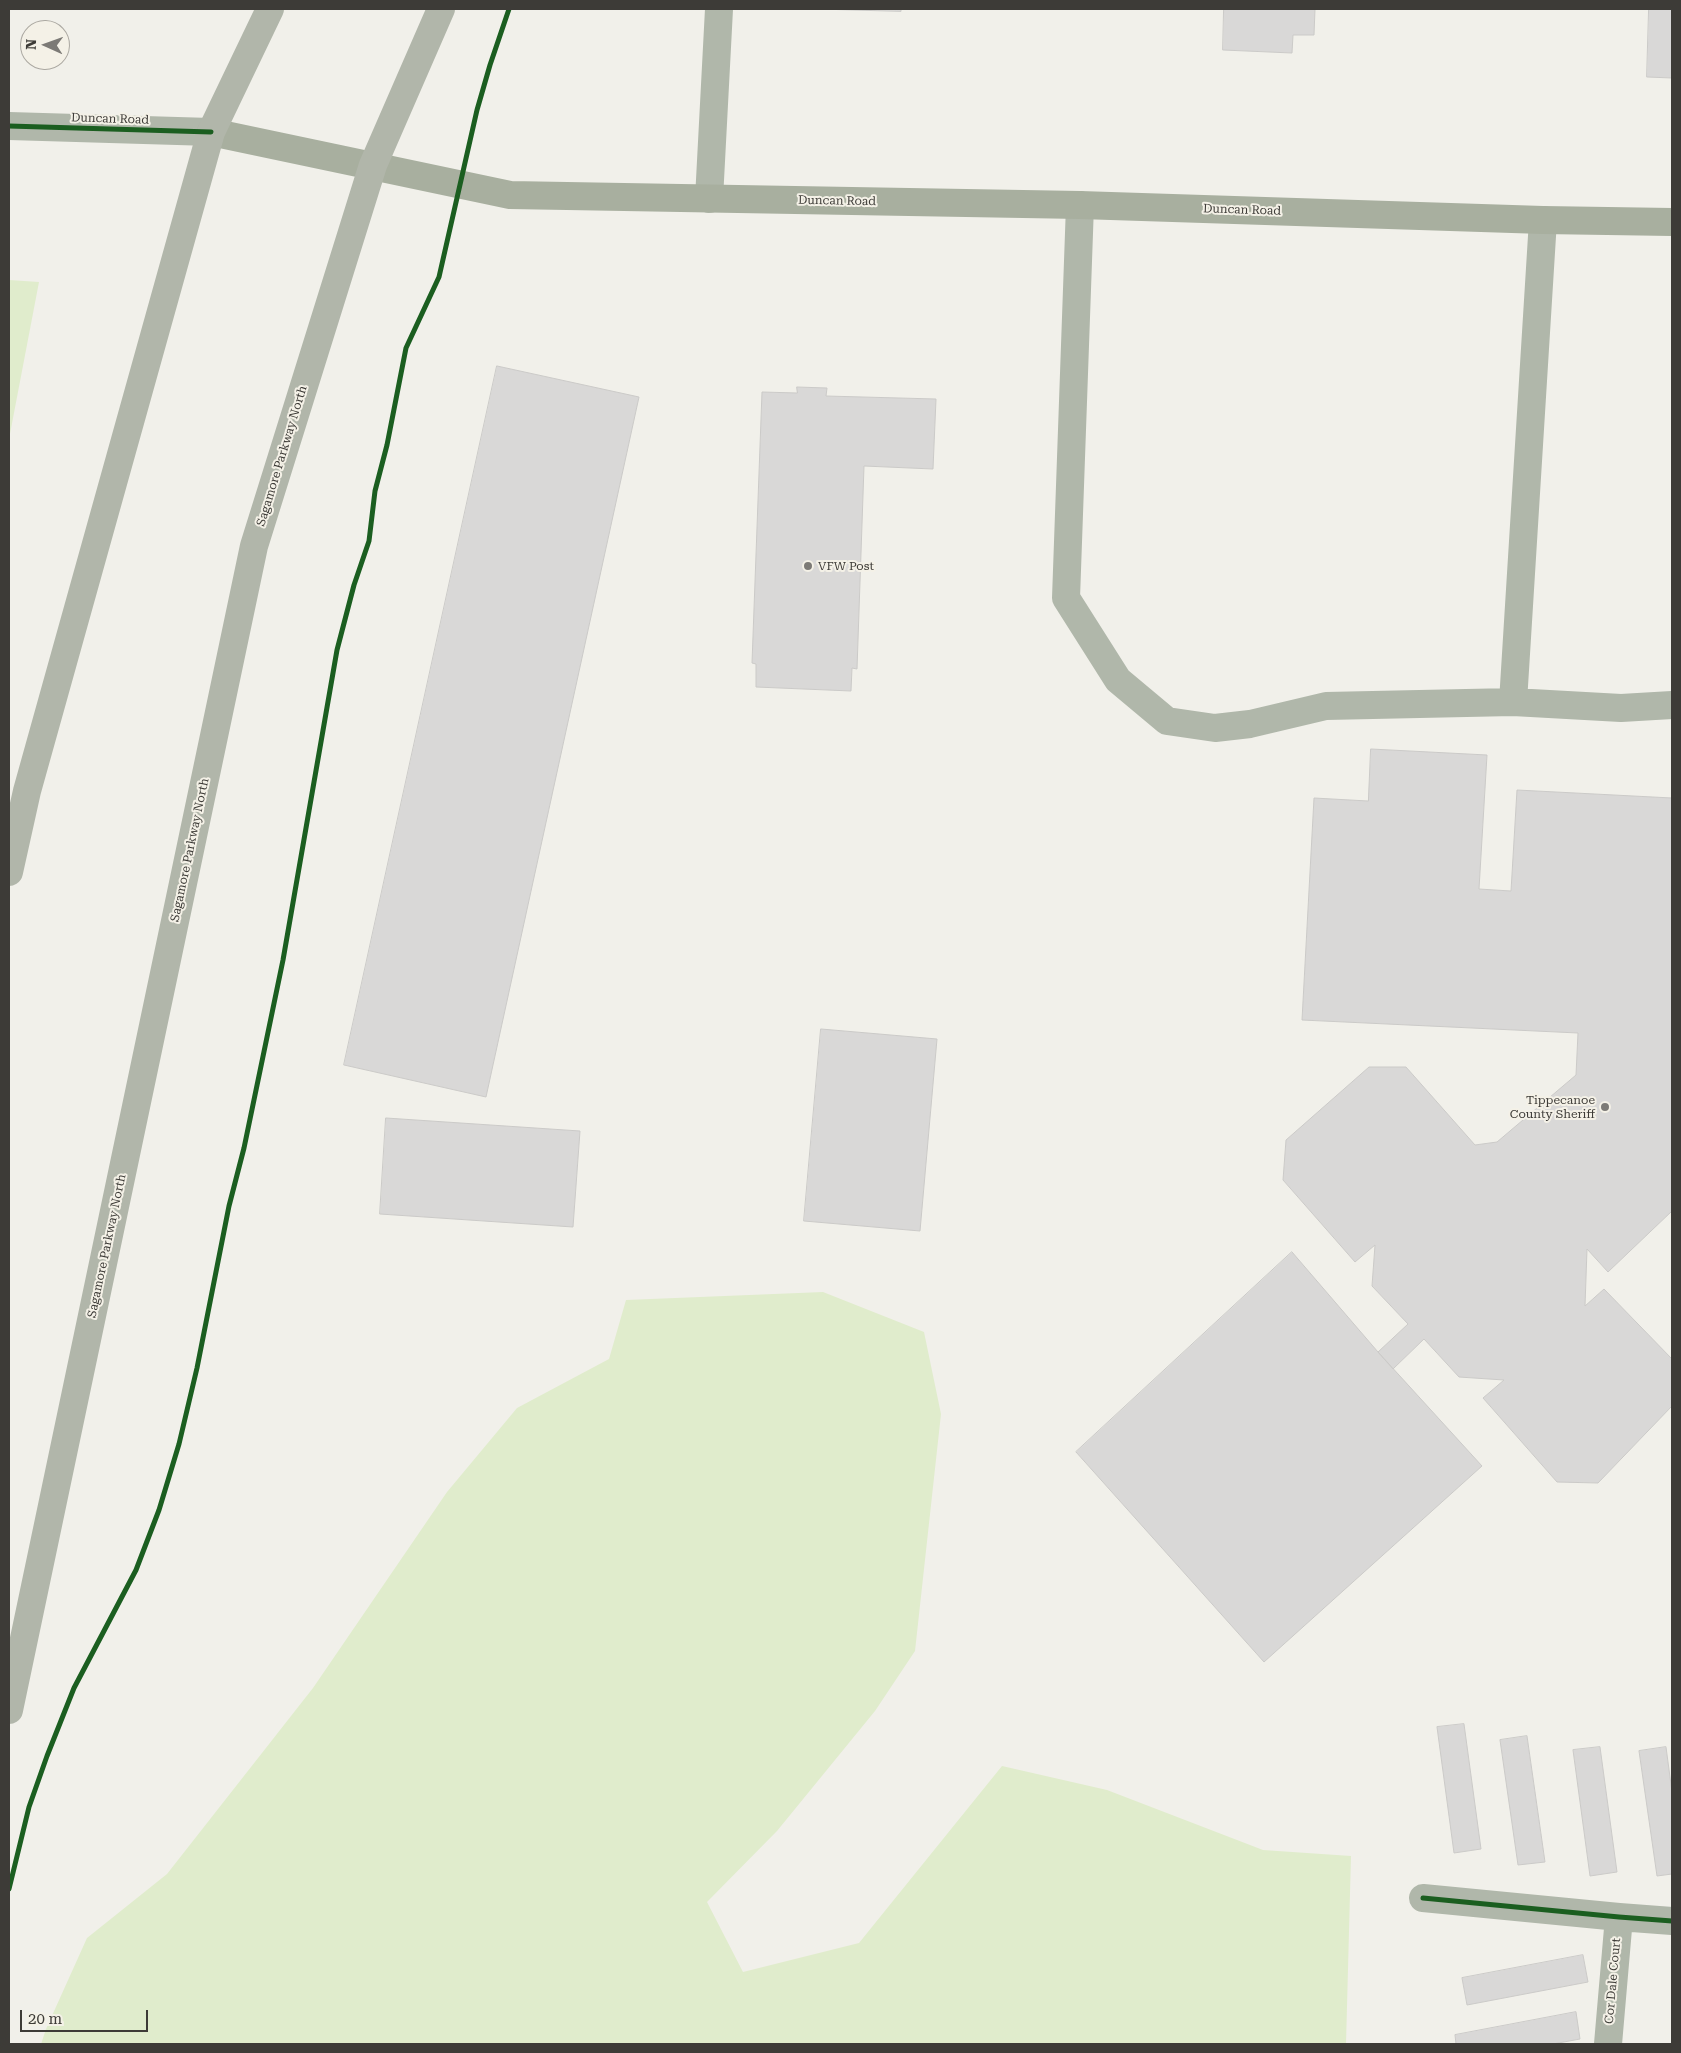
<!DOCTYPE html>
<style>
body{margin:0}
#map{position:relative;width:1681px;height:2053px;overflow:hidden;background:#f1f0ea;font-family:"Roboto Serif",serif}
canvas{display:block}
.frame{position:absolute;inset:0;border:10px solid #3d3b37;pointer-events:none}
.north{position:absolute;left:20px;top:20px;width:50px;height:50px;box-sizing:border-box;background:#f4f1e7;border:1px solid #aba8a1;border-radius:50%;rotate:272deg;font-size:14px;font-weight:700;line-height:20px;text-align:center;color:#3d3b37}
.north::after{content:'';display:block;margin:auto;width:18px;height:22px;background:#7c7a76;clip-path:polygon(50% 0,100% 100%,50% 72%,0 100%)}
.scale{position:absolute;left:20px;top:2010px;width:128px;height:22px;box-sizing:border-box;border:2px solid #3d3b37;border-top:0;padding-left:6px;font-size:15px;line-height:18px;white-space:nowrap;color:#3d3b37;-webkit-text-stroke:4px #f4f1e7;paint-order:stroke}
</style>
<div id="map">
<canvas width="1681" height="2053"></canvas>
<div class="frame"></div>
<div class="north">N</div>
<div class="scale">20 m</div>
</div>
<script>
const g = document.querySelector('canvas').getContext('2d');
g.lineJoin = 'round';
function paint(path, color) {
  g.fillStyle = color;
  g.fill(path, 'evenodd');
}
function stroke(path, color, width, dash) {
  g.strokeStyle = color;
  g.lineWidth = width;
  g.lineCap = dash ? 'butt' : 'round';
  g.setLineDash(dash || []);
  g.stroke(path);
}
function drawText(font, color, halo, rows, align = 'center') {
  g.font = font + ' "Roboto Serif",serif';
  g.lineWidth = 4;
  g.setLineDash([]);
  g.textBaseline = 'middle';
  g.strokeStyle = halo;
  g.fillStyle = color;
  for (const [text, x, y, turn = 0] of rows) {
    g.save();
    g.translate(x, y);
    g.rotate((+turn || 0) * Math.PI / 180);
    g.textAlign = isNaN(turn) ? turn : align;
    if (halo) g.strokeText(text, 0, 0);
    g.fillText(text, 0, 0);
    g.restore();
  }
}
paint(new Path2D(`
 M9,280L39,282L9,439Z
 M823,1292L924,1332L941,1414L915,1651L875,1711L777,1831L707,1902L743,1972L859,1943L1002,1766L1107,1790L1263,1850L1351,1856L1346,2044H41L46,2029L87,1938L167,1874L313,1688L447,1492L517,1408L609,1359L626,1300Z`), '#e0eccc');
const building = new Path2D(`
 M819,9H901V11Z
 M1224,9H1315L1314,35H1293L1292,53L1223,50Z
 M1649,9H1672V78L1647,77Z
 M497,366L639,397L486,1097L344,1065Z
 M797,387L827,388L826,396L936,399L933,469L864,466L857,669L852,668L851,691L756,687V664L752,663L762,392L797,393Z
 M1371,749L1487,755L1479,889L1511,891L1517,790L1672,798V1211L1608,1272L1587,1249L1585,1306L1604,1289L1672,1359V1406L1598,1483L1557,1482L1483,1398L1504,1380L1459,1377L1424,1339L1393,1369L1378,1352L1408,1324L1372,1286L1375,1245L1355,1262L1283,1180L1286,1140L1369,1067H1406L1475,1145L1497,1142L1576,1075L1578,1033L1302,1020L1314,798L1368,801Z
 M821,1029L937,1039L920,1231L804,1221Z
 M386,1118L580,1131L573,1227L380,1214Z
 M1292,1252L1378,1352L1482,1466L1264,1662L1076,1452Z
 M1464,1724L1481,1849L1454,1853L1437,1727Z
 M1527,1736L1545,1862L1518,1865L1500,1740Z
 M1600,1747L1617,1872L1590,1876L1573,1750Z
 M1666,1747L1672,1792V1874L1657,1876L1639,1751Z
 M1583,1955L1588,1982L1467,2005L1462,1978Z
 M1576,2012L1580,2039L1553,2044H1456L1455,2035Z`);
paint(building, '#d9d8d7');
stroke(building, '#cbcac8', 1);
stroke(new Path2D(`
 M9,126L211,132
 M709,199L719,9
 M1080,205L1066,598L1118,680L1167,721L1215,728L1250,724L1326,706L1513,702L1621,708L1672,705
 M1513,702L1543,220
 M1423,1898L1619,1917L1672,1921
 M1608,2044L1619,1917`), '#b0b7aa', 28);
stroke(new Path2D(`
 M211,132L510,195L1080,205L1543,220L1672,222`), '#a8af9f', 28);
stroke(new Path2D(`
 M9,872L27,791L211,132L270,9
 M9,1710L254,546L373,165L441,9`), '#b1b6aa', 28);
stroke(new Path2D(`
 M9,126L211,132
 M9,1889L29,1807L47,1756L74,1688L136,1570L159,1510L179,1444L197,1368L229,1206L244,1148L283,960L337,650L354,585L369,541L375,491L387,445L406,348L439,277L477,110L490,65L509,9
 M1423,1898L1619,1917L1672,1921`), '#1b5e20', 5);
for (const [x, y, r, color] of [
 [808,566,5,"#7c7a76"],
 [1605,1107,5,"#7c7a76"]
]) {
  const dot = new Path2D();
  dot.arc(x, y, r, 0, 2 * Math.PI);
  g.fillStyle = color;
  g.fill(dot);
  stroke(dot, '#f4f1e7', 2);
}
drawText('12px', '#3d3b37', '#f4f1e7', [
 ["Duncan Road",110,119,2],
 ["Duncan Road",837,201,1],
 ["Duncan Road",1242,210,2],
 ["Sagamore Parkway North",282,456,-73],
 ["Sagamore Parkway North",190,850,-78],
 ["Sagamore Parkway North",107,1246,-78],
 ["Cor Dale Court",1613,1981,-85]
]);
drawText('12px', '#3d3b37', '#f4f1e7', [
 ["VFW Post",818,566],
 ["Tippecanoe",1595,1100,"right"],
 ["County Sheriff",1595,1114,"right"]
], 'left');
</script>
